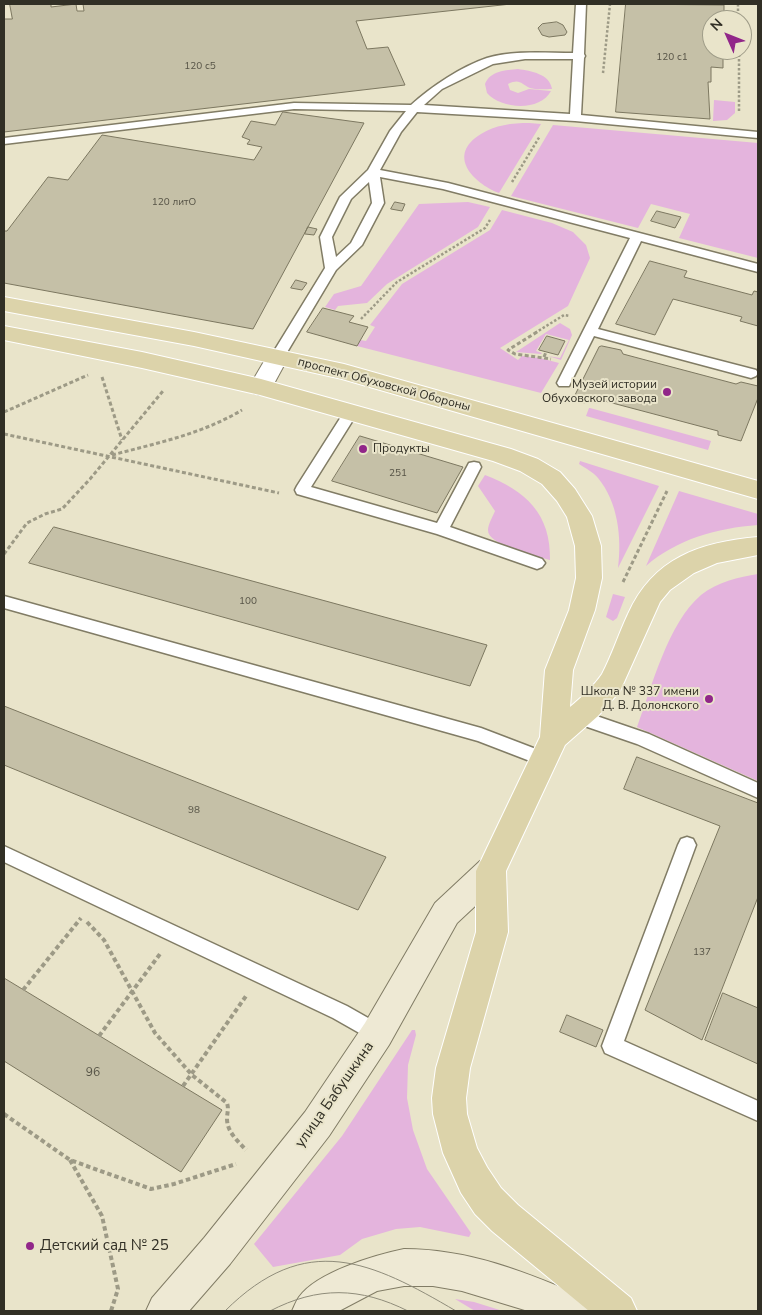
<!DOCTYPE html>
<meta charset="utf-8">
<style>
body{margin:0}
#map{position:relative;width:762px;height:1315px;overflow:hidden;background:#e9e4ca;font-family:"Nunito Sans",sans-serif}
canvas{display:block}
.frame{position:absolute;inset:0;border:5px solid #312f25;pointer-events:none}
.north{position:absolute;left:702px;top:10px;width:50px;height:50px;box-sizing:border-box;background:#e9e4ca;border:1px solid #9f9c88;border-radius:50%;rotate:314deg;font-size:14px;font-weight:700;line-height:20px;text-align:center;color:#312f25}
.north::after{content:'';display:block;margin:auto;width:18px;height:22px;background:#912689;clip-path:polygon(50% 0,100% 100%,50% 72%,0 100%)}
</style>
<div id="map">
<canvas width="762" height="1315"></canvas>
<div class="frame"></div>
<div class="north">N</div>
</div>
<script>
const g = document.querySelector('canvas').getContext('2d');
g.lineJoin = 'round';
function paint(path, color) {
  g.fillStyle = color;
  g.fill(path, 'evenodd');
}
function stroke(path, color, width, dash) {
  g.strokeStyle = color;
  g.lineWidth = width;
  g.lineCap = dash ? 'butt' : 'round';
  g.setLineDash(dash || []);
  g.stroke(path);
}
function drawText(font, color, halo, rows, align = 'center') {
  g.font = font + ' "Nunito Sans",sans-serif';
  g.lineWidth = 4;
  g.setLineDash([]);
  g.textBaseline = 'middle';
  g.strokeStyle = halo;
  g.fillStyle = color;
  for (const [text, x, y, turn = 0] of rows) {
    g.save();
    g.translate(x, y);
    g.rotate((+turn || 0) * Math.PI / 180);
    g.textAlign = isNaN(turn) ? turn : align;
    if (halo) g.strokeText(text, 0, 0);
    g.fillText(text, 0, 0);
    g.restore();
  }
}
paint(new Path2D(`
 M518,69C531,71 550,74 552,89C546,89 536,90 530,88C521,84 520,78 508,84L510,90L518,93L529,89L551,91C540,112 501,109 487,93L485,84C490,71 506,70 518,69Z
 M714,100L735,102V113L727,120L713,121Z
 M529,123L541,124L499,193C473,183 446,155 481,134C495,125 512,123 529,123Z
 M553,125L758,143V258L679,238L690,214L651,204L638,228L511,196Z
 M468,202L490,207L478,227L387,284L367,303L338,306L335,310L325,307L334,294L361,286L419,204Z
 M502,210L552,223L573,232L586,245L590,258L568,306L500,348L518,360L522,356L540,358L559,363L541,393L357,346L360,340L366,341L375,327L370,325L402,284L490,230Z
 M560,323L570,329L572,335L561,360L548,356L560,358L569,340L546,334L536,351L542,353L541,354L516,352Z
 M589,408H590L711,441L708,450L586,416Z
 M580,461L659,486L618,568C622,538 618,502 598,478C593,472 585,468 579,464Z
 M485,475C526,491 551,514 550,560C537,556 487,545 488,530C488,524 493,516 495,511L478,486Z
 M679,491L758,514V525C717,528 677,539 646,566Z
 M758,574V781L637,727C652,686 668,623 701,595C717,582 739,577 758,574Z
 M613,594L625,597L617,618L613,621L606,617Z
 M412,1030H415L416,1035L408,1065L407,1098L413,1130L427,1169L471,1233L469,1237L420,1227L396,1229L362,1239L340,1255L273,1267L254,1244L342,1136Z
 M455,1299L474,1302L503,1311H475Z`), '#e4b4dd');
const building = new Path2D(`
 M10,4H51V7L76,4L77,11H84L83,4H511L356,21L367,49L388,47L405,85L4,132V19H12Z
 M626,4L724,5V20H712V50H723V68L711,67V82H708L710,119L616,112Z
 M557,22L563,25L567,32L565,35L549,37L542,35L538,28L542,24Z
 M283,112L364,123L253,329L4,283V231H7L48,177L68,180L102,135L254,160L262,147L247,144L250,140L242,137L251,121L275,125Z
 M395,202L405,204L402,211L391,209Z
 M657,211L681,217L675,228L651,221Z
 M308,227L317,229L314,235L305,234Z
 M650,261L687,271L684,277L752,295L754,291L758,292V326L740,321L742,317L673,299L655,335L616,324Z
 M296,280L307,283L302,290L291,288Z
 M323,308L354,316L349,322L368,327L357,346L307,332Z
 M547,336L565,341L558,355L539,350Z
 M602,346L621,350L623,354L736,384L741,382L758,386V398L741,441L718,435V431L601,400L596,403L574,397L599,347Z
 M360,436L463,467L437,513L332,481Z
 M54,527L487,645L470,686L29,563Z
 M4,706L386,857L358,910L4,765Z
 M637,757L758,803V897L702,1040L645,1010L720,826L624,789Z
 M4,978L222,1110L181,1172L4,1061Z
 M723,993L758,1008V1064L705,1040Z
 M567,1015L603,1030L596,1047L560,1032Z`);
paint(building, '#c5c0a7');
stroke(building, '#7c7760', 1);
const lane = new Path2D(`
 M576,4H586L584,54L585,56L584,58L581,115L758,132V138L575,121L417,112L401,132L380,170L448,183L758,264V272L641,241L598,329L756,370L758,373L756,376L751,378L594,336L569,386H559L557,383L630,238L443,189L380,177L384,203L362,245L336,270L283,359H273L271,356L325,268L320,237L340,197L368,170L390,131L406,111L294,109L4,144V138L294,103L411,105C432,86 461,67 487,58C514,50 545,53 573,53ZM525,59H573L570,114L424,105L442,89L493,64ZM369,182L372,203L351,243L336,257L332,237L351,199Z
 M351,407L356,409L358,412L311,487L437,523L469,463L474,462L479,463L481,467L450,527L542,559L545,563L542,567L537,569L437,534L297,494L295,490L297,486L346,409Z
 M4,596L481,728L549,754L552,759L549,764L543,766L478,741L4,608Z
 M579,710L649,734L758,783V798L637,744L573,722L571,717L573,712Z
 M687,837L693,839L696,845L624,1041L758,1101V1121L605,1053L602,1046L678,845L681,839Z
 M4,846L347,1006L384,1027L387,1034L384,1041L377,1043L333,1018L4,862Z`);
const street = new Path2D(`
 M278,348L286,351L289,356L269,393L261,395L253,393L249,387L270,351Z`);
const secondary = new Path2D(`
 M491,857L502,861L506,871L502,881L457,923L389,1045L329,1136L230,1264L189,1311H146L152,1298L204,1238L305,1112L365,1023L435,903L480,861Z
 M404,1249C471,1249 527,1273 587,1298L593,1311H528L462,1291L433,1286H404L377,1291L339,1311H292C294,1307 296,1301 299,1297C317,1272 375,1255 404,1249Z`);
const primary = new Path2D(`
 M4,297L194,332L344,364L758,481V499L342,379L194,346L4,311Z
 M4,326L142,352L261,379L511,449L538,459L560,472L575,489L592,516L601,546L602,578L595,610L573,670L570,707C582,697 594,686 602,674C612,655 619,633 628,614C653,558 700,542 758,537V555L717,563L694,573L670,590L660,602L620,691L598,716L565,745L506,871L508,932L470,1068L466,1098L467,1114L477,1148L487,1167L501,1188L518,1205L631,1298L637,1311H589L492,1231L475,1214L461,1193L443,1153L433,1114L432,1098L436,1068L476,932V871L540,737L545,670L569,610L576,578L575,546L567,517L557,501L542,484L520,471L493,461L260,395L142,368L4,340Z`);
stroke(lane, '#817c65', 3);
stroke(street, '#817c65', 2);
stroke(secondary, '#817c65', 2);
stroke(primary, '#fff', 2);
stroke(new Path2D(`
 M738,4V20
 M739,50V112
 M603,73L610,4
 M512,182L540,136
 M361,319L397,282L485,228L490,220
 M535,333L564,315L570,316`), '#9d9a86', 2.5, [2.5, 2]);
stroke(new Path2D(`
 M537,332L508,350L515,354L551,359
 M544,357L546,352
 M102,377L122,440
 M583,403L584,400
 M4,412L88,375
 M4,434L279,493
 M112,455C157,443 202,434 242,410
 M4,554L27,523L45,514L62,509L90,479L163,391
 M623,582L667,491`), '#9d9a86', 3, [4, 2.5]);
stroke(new Path2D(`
 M87,922L104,940L155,1033L192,1075L227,1103C229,1109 227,1113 227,1119C227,1132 238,1141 246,1150
 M23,990L81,918
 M99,1036L160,954
 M183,1086L246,996
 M4,1114L70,1160L151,1189L174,1184L236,1164
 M70,1160L102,1216L118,1289L111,1311`), '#9d9a86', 4, [4.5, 3]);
paint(lane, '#fff');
paint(street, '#fff');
paint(secondary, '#eee9d4');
paint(primary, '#dcd3aa');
stroke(new Path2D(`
 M225,1311C306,1230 371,1261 456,1311
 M270,1311C318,1286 360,1287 408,1311`), '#8f8c7a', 1);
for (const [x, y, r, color] of [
 [667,392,5,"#912689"],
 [363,449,5,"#912689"],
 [709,699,5,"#912689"],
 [30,1246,5,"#912689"]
]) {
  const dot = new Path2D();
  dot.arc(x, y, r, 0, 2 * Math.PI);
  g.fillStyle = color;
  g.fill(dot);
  stroke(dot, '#e9e4ca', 2);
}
drawText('10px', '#565346', null, [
 ["120 с1",672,58],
 ["120 с5",200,67],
 ["120 литО",174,203],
 ["251",398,474],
 ["100",248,602],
 ["98",194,811],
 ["137",702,953]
]);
drawText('12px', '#312f25', '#e9e4ca', [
 ["проспект Обуховской Обороны",384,385,15]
]);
drawText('12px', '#312f25', '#e9e4ca', [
 ["Музей истории",657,385],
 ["Обуховского завода",657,399],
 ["Продукты",373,449,"left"],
 ["Школа № 337 имени",699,692],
 ["Д. В. Долонского",699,706]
], 'right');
drawText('12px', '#565346', null, [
 ["96",93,1073]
]);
drawText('15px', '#312f25', '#e9e4ca', [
 ["улица Бабушкина",335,1095,-55]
]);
drawText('15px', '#312f25', '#e9e4ca', [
 ["Детский сад № 25",40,1246]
], 'left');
</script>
